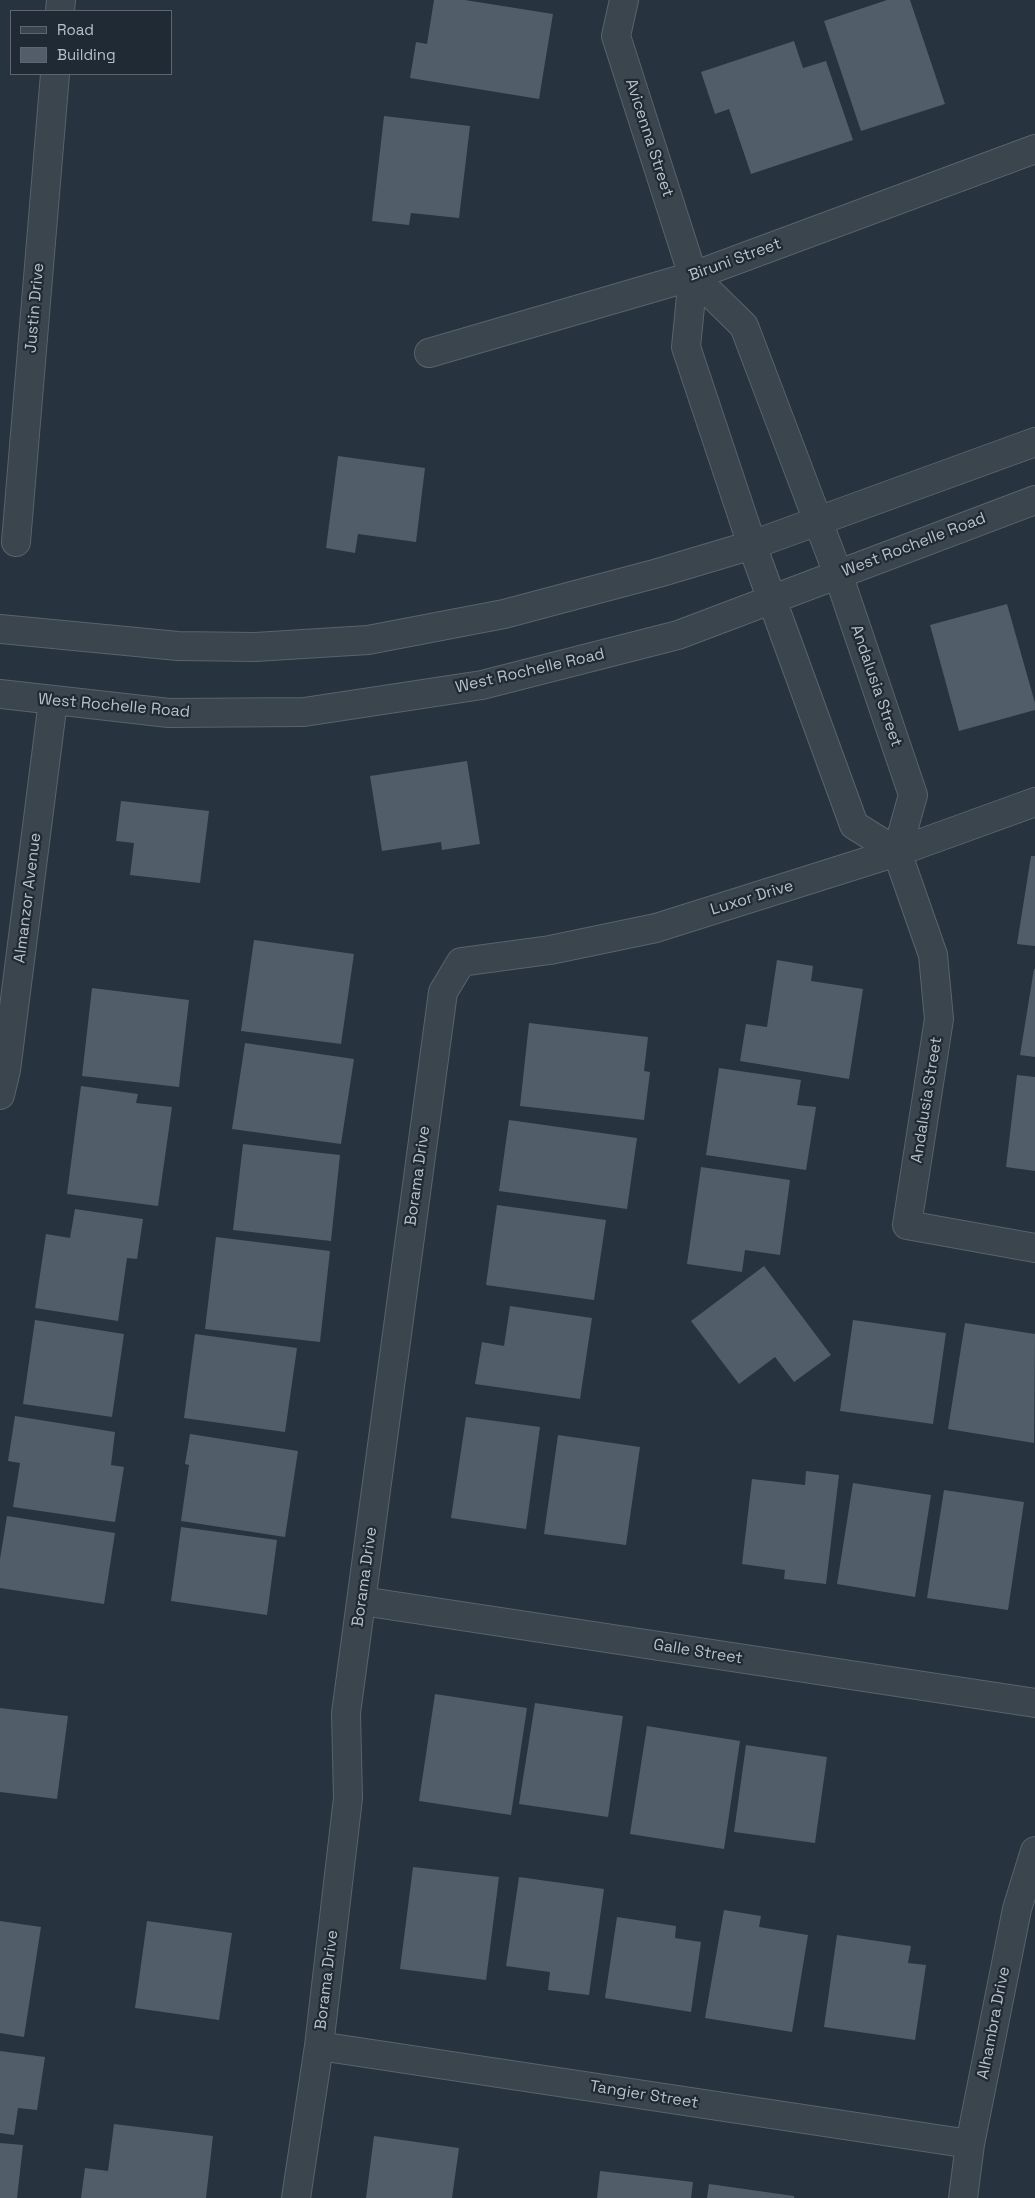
<!DOCTYPE html>
<style>
body{margin:0}
#map{position:relative;width:1035px;height:2198px;overflow:hidden;background:#27333e;font-family:"Space Grotesk",sans-serif}
canvas{display:block}
.legend{position:absolute;left:10px;top:10px;width:162px;height:65px;box-sizing:border-box;background:#202a34;border:1px solid #5d6670;margin:0;padding:6px 9px;list-style:none;font-size:15px;color:#b8c0c9}
.legend li{display:flex;align-items:center;gap:10px;height:25px}
.legend b{width:25px;border:1px solid #5d6670}
</style>
<div id="map">
<canvas width="1035" height="2198"></canvas>
<ul class="legend">
<li><b style="height:6px;background:#3b454e"></b>Road</li>
<li><b style="height:14px;background:#515e69"></b>Building</li>
</ul>
</div>
<script>
const g = document.querySelector('canvas').getContext('2d');
g.lineJoin = 'round';
function paint(path, color) {
  g.fillStyle = color;
  g.fill(path, 'evenodd');
}
function stroke(path, color, width, dash) {
  g.strokeStyle = color;
  g.lineWidth = width;
  g.lineCap = dash ? 'butt' : 'round';
  g.setLineDash(dash || []);
  g.stroke(path);
}
function drawText(font, color, halo, rows, align = 'center') {
  g.font = font + ' "Space Grotesk",sans-serif';
  g.lineWidth = 4.5;
  g.setLineDash([]);
  g.textBaseline = 'middle';
  g.strokeStyle = halo;
  g.fillStyle = color;
  for (const [text, x, y, turn = 0] of rows) {
    g.save();
    g.translate(x, y);
    g.rotate((+turn || 0) * Math.PI / 180);
    g.textAlign = isNaN(turn) ? turn : align;
    if (halo) g.strokeText(text, 0, 0);
    g.fillText(text, 0, 0);
    g.restore();
  }
}
paint(new Path2D(`
 M434,0H465L553,14L539,99L410,78L416,42L427,44Z
 M887,0H910L945,104L861,131L824,21Z
 M794,41L803,68L826,61L853,140L751,174L729,109L715,114L701,72Z
 M384,116L470,126L459,218L411,213L409,225L372,221Z
 M338,456L425,468L416,542L358,534L355,553L326,548Z
 M1007,604L1035,703V710L959,731L930,625Z
 M467,761L480,844L442,850L441,842L382,851L370,776Z
 M121,801L209,811L200,883L130,875L134,843L116,841Z
 M1031,856H1035V946L1017,944Z
 M254,940L354,954L341,1044L241,1031Z
 M777,960L813,966L811,981L863,989L849,1079L740,1061L746,1024L767,1027Z
 M1034,969H1035V1057L1020,1055Z
 M92,988L189,1000L179,1087L82,1076Z
 M529,1023L648,1037L644,1071L650,1072L644,1120L520,1106Z
 M245,1043L354,1059L341,1144L232,1129Z
 M719,1068L801,1080L797,1105L816,1107L806,1170L706,1155Z
 M1017,1075L1035,1077V1171L1006,1167Z
 M81,1086L138,1094L136,1103L172,1107L158,1206L67,1194Z
 M509,1120L637,1138L627,1209L499,1191Z
 M243,1144L340,1155L331,1241L233,1230Z
 M701,1167L790,1180L780,1255L745,1250L742,1272L687,1264Z
 M497,1205L606,1220L594,1300L486,1285Z
 M75,1209L143,1219L137,1259L127,1258L118,1321L35,1308L46,1234L70,1238Z
 M216,1237L330,1251L320,1342L205,1329Z
 M764,1266L831,1355L794,1382L775,1357L739,1384L691,1321Z
 M510,1306L592,1318L580,1399L475,1384L482,1342L504,1346Z
 M35,1320L124,1334L112,1417L23,1404Z
 M853,1320L946,1333L933,1424L840,1411Z
 M965,1323L1035,1334L1034,1443L948,1429Z
 M195,1334L297,1348L285,1432L184,1418Z
 M15,1416L115,1432L111,1465L124,1467L115,1522L13,1507L20,1463L8,1461Z
 M466,1417L540,1427L526,1529L451,1518Z
 M190,1434L298,1451L285,1537L181,1521L189,1465L185,1464Z
 M558,1435L640,1447L626,1545L544,1534Z
 M806,1471L839,1475L826,1584L784,1579L785,1570L742,1564L752,1479L805,1485Z
 M853,1483L931,1495L915,1597L837,1584Z
 M944,1490L1024,1502L1008,1610L927,1598Z
 M7,1516L115,1533L104,1604L0,1588V1559Z
 M181,1527L277,1540L267,1615L171,1601Z
 M435,1694L527,1708L511,1815L419,1801Z
 M535,1703L623,1716L608,1817L519,1804Z
 M0,1708L68,1716L57,1799L0,1792Z
 M647,1726L740,1741L724,1849L630,1834Z
 M746,1745L827,1757L815,1843L734,1832Z
 M413,1867L499,1877L486,1980L400,1969Z
 M519,1877L604,1889L589,1995L548,1990L550,1972L506,1966Z
 M724,1910L761,1916L759,1927L808,1935L792,2032L705,2018Z
 M617,1917L676,1926L675,1938L701,1942L691,2012L605,1998Z
 M0,1921L41,1927L24,2037L0,2033Z
 M147,1921L232,1933L219,2020L135,2008Z
 M837,1935L911,1946L908,1963L926,1965L915,2040L824,2027Z
 M0,2051L45,2057L37,2110L18,2108L14,2135L0,2133Z
 M114,2124L213,2136L206,2198H81L85,2168L108,2171Z
 M374,2136L459,2148L452,2198H366Z
 M0,2143L23,2145L17,2198H0Z
 M600,2171L693,2182L691,2198H597Z
 M709,2184L794,2196V2198H707Z`), '#515e69');
const minor = new Path2D(`
 M624,0L616,36L693,276L686,347L752,545L854,825L897,852L913,795L838,574L744,326L693,276
 M60,11L61,0
 M429,353L693,276L1035,149
 M16,542L55,74
 M0,629L178,646L255,647L368,640L504,614L658,573L752,545L1035,442
 M0,694L169,713L304,712L482,685L678,635L1035,500
 M897,852L933,955L939,1019L907,1225L1035,1248
 M0,1095L6,1070L53,701
 M362,1601L1035,1703
 M319,2046L970,2144
 M296,2198L319,2046L348,1798L346,1713L443,992L461,962L550,950L656,928L897,852L1035,802
 M963,2198L970,2144L1017,1909L1035,1851`);
stroke(minor, '#59636c', 30);
stroke(minor, '#3b454e', 28);
drawText('16px', '#b8c0c9', '#202a34', [
 ["Avicenna Street",649,138,72],
 ["Biruni Street",735,260,-20],
 ["Justin Drive",35,308,-85],
 ["West Rochelle Road",914,545,-21],
 ["West Rochelle Road",530,671,-13],
 ["Andalusia Street",876,686,71],
 ["West Rochelle Road",114,706,5],
 ["Almanzor Avenue",28,898,-83],
 ["Luxor Drive",752,898,-17],
 ["Andalusia Street",927,1100,-81],
 ["Borama Drive",418,1176,-82],
 ["Borama Drive",365,1577,-82],
 ["Galle Street",698,1652,9],
 ["Borama Drive",327,1980,-83],
 ["Alhambra Drive",994,2023,-79],
 ["Tangier Street",644,2095,9]
]);
</script>
